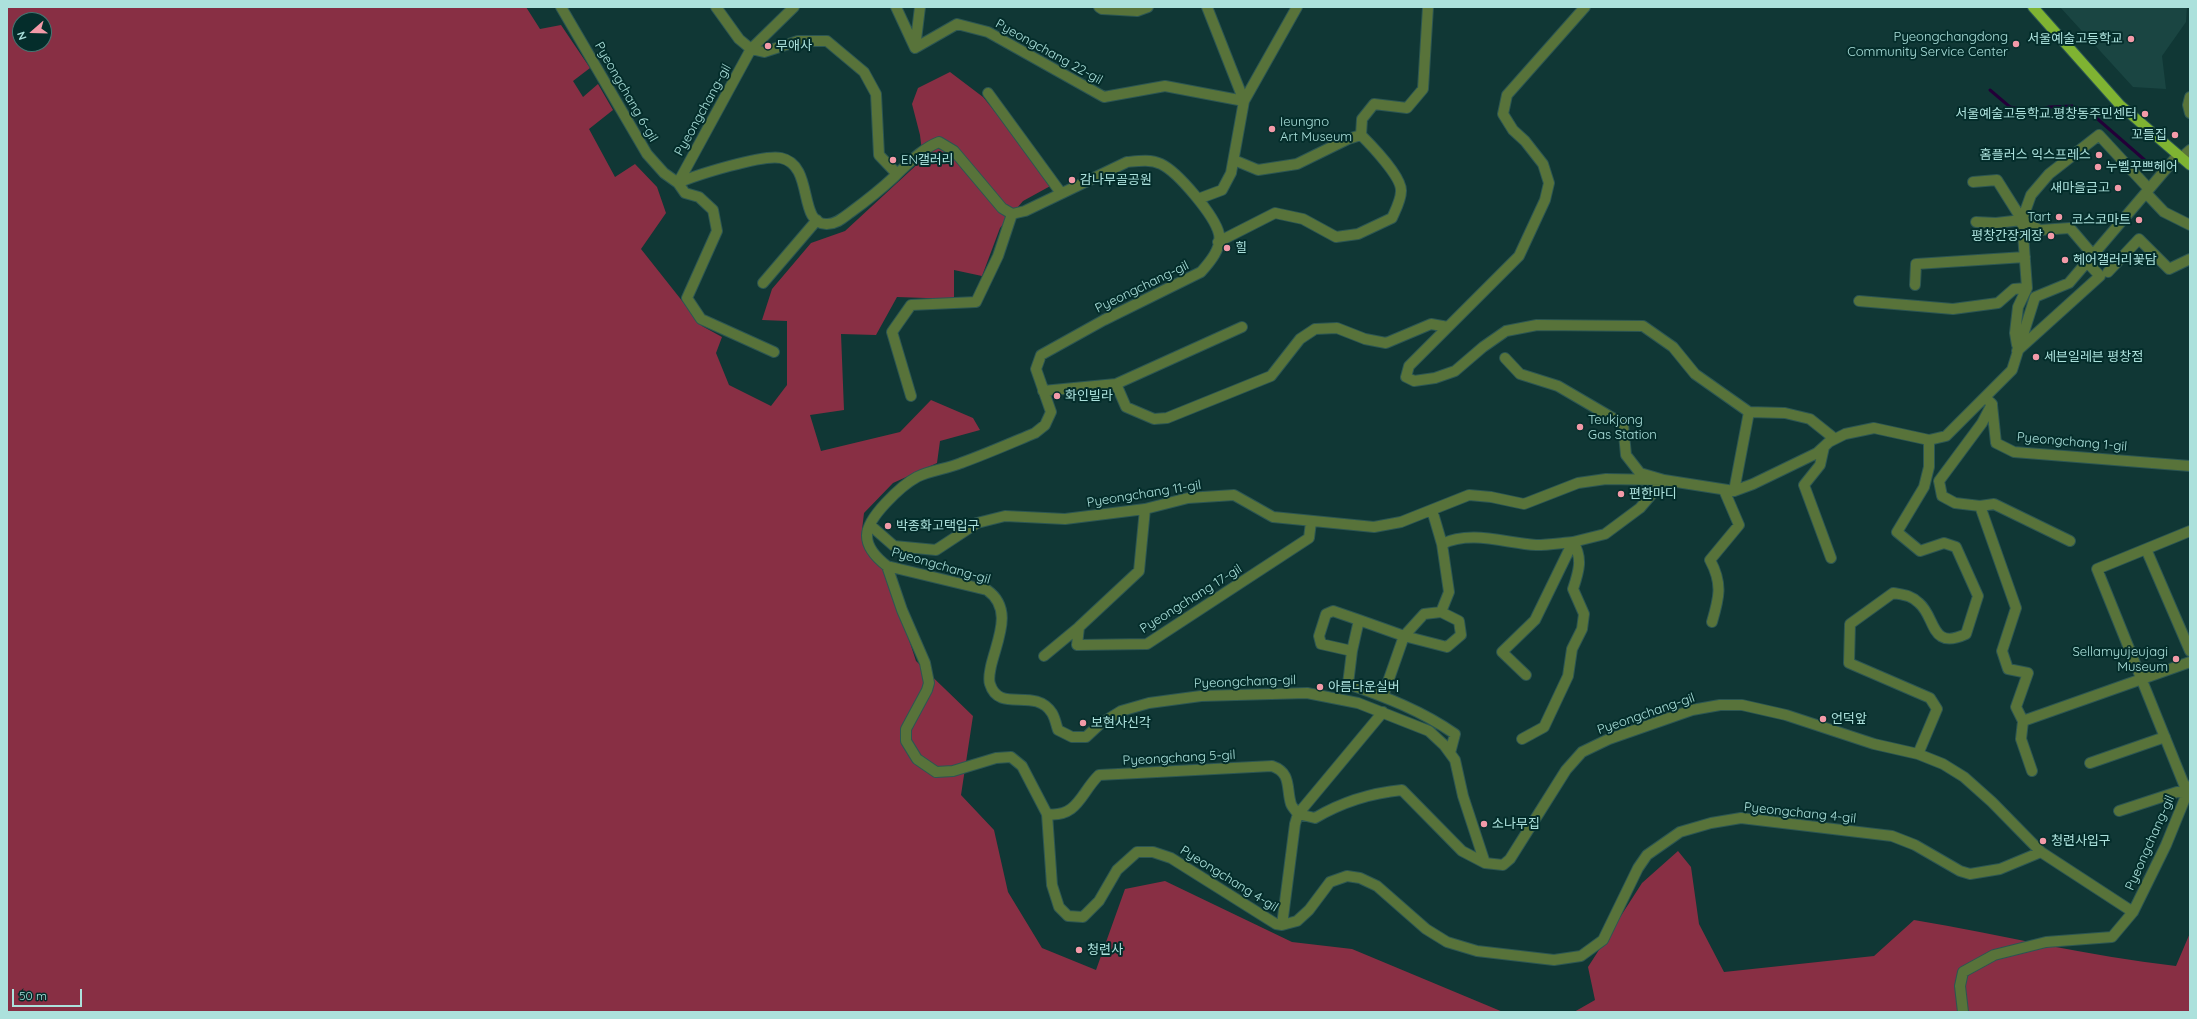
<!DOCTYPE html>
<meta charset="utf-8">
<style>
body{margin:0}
#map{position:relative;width:2197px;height:1019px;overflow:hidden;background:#103735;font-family:Quicksand,sans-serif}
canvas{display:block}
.frame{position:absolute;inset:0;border:8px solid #ace1dc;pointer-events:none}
.north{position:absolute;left:12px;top:12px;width:40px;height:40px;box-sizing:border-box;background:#042d2b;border:1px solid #477572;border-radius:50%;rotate:250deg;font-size:11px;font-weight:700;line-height:16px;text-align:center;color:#ace1dc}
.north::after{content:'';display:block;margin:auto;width:14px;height:18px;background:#f39aa8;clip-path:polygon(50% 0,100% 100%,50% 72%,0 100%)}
.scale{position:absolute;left:12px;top:989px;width:70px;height:18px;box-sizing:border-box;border:2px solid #ace1dc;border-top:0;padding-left:5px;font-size:12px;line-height:14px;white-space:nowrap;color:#ace1dc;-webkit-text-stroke:3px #042d2b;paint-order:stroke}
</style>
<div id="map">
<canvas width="2197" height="1019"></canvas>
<div class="frame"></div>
<div class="north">N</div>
<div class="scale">50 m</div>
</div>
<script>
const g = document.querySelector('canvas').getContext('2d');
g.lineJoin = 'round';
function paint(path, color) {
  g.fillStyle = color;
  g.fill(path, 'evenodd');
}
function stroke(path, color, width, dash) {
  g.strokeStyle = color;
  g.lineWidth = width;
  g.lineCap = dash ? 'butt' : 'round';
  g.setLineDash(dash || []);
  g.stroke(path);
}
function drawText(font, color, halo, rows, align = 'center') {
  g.font = font + ' Quicksand,"Noto Sans KR",sans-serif';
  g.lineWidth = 4;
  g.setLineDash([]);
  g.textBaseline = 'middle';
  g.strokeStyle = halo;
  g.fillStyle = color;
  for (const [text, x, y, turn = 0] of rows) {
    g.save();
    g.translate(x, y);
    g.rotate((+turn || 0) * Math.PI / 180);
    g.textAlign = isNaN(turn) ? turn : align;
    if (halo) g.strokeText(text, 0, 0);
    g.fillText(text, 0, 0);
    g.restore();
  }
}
paint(new Path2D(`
 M2060,7H2187L2186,22L2162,56L2166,89L2133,87Z`), '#1a4542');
paint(new Path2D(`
 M7,7H526L540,29L561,25L590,68L573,81L583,97L598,84L613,110L589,129L615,177L635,164L657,187L666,213L641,249L702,326L722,337L716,353L729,385L771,406L787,385V321L762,320L772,289L811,243L845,231L923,159L920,135L912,104L918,88L950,72L983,97L1054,184L1023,201L1000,228L982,276L954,270V299L897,297L876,335L841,334L844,410L810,415L821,451L900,432L931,400L973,418L980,430L940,441L937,463L893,483L864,513L862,530L878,561L884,564L916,661L973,716L961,795L994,830L1008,892L1042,948L1096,970L1125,889L1165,881L1292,942L1352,949L1503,1012H7ZM20,20H44V44H20Z
 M1678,851L1691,867L1699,924L1724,972L1874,956L1914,920C2002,935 2088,956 2176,966L2190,933V1012H1574L1595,1000L1588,967L1642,883Z`), '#882f44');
stroke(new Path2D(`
 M1990,90L2010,107L2032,111L2049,107L2072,106L2093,115L2147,162`), '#230038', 3);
const minor = new Path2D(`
 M561,7L647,154L664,173L678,183C696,175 763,154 781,158C815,165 797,225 827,224C837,224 844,217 851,212C866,201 880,190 894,177C908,164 921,149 939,142L954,151L1002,208L1012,214L1025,211L1127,162C1138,161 1150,159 1161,164C1178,172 1215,216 1219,234C1222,248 1210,262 1201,272L1104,320L1041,355L1036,369L1051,412L1045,425L1035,433C1011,443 986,454 961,463C947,469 931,470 917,477C902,485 866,518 867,536C867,548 878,559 887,566L987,590C1014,609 997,640 991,666C990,672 988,678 990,684C999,714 1035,686 1052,713C1055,718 1056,724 1058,730L1072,737H1086L1100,724L1121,711L1149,703L1201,696L1307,693L1358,703L1429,731L1444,745L1455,760L1463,796L1485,863L1503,865L1510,859L1566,770L1582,752L1609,739L1692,710L1720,705H1742L1786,715L1874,744L1918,754L1943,764L1964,777L1992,802L2041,852L2133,912
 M716,7L739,39L751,49L764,52L798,41H827L864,72L876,94L879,155L897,174
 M896,7L915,48L957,24L988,32L1104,97L1165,86L1244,101
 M1099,7L1102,9L1137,11L1148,7
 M1207,7L1244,101
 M915,48L920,7
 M988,93L1061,193
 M2190,97L2188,105L2190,113
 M1361,135L1362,119L1374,104L1407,108L1423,89L1428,7
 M2182,157L2190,150
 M1973,182L1997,180L2019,215L2024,213
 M2146,193L2164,212L2190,225
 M1198,199L1222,190L1231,173L1244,101L1297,7
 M1976,222L1996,223L2022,220L2040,230L2070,228L2093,255
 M1218,242L1275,213L1303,219L1336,237L1358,234L1392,218C1396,209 1401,200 1401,191C1402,177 1371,145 1361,135L1348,139L1297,164L1258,170L1234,160
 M2108,272L2139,239L2169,269L2190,259
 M763,283L817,220
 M1915,285L1916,264L2025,257
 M1859,301L1953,309L1998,303L2014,289L2027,288
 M1448,327L1409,366L1406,377L1414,381L1435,378L1455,371L1483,347L1506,331L1537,325L1643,326L1673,347L1695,374L1749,412L1785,413L1810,419L1835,439
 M2017,345L2015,333L2018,307L2027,288L2022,220L2031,195L2049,174L2099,135L2149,189
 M2017,351L2100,276L2087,262
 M774,352L701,319L687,298L717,231L713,210L699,197L685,193L678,183L751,49L794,7
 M1505,358L1520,374L1558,386L1623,424L1626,455L1640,473L1664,480L1640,508L1605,534L1573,542L1535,620L1502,652L1526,675
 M1116,384L1126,407L1154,419L1167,418L1271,376L1300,339L1315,329L1337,328L1365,339L1386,343L1431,324L1448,327L1519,256L1545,200L1549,183L1543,164L1525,141L1513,130L1503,114L1507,95L1585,7
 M1043,391L1116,384L1242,327
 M911,396L892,332L911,305L976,302L998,256L1012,214
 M1985,397L1992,404L1982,423L1939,481L1942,496L1955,503L1980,506L2016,608L2002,651L2008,669L2028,673L2016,707L2023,721L2021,739L2032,771
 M1992,405L1996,443L2014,452L2190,466
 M1824,447L1820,465L1804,485L1831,558
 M1734,491L1749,412
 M1980,506L1994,504L2070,541
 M1145,509L1139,571L1079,627L1077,645L1147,644L1309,538L1311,522
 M1432,510L1442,544L1449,592L1441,612
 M870,525L894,546L936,550L977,523L1005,516L1065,519L1145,509L1188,498L1234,495L1273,517L1374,527L1401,522L1469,495L1491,497L1524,504L1578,483L1606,479L1664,480L1734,491L1753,484L1817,453L1829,442L1845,434L1874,428L1929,440L1946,436L2012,370L2035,297L2069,283L2178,155
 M1442,544C1471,530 1505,543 1536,545C1548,545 1561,543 1573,542C1583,558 1579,571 1573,589L1584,614L1582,629L1572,649L1568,676L1544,727L1522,739
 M2146,549L2190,651
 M887,566L902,610L925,663L929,683L927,690L906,729V741L917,759L936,772L953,771L996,758L1011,757L1022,766L1047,814L1052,885L1059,907L1068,916L1083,917L1099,901L1117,870L1137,852H1153L1171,858L1276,924L1282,925L1297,921L1309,910L1330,882L1347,876L1360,878L1377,886L1426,929L1447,942L1477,951L1554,960L1581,956L1603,940L1638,868L1647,855L1680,832L1711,823L1741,818L1892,836L1915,845L1960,871L1970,874L2000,869L2041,852
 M1359,620L1404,636L1447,647L1461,635L1459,621L1441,612L1424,614L1404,636L1383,696
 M1712,622C1719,598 1723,584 1710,560L1739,525L1724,490
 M1352,651L1321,644L1319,636L1326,614L1333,611L1359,620L1352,651L1348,684C1386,697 1422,711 1455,734L1450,753
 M1044,656L1079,627
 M2023,721L2190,662
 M1918,754L1937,709L1930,698L1849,663L1850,624L1893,593C1904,595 1911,595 1919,603C1936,617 1930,651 1966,634L1978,596L1956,547L1944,543L1920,551L1897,532L1924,487L1929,467V440
 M2090,763L2165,737
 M2187,792L2097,569L2190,531
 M2119,811L2177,792L2190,793
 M1047,814C1078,818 1081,792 1099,775L1272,766C1292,773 1286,788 1291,804C1292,807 1296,811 1298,814L1315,818C1342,802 1371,793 1402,790L1462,851L1485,863
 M1282,925L1295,824L1298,814L1383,712
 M1963,1012L1960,986L1963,972L1994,955L2046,942L2112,937L2133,912L2166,845L2190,786`);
const major = new Path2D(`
 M2033,7L2120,105L2190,165`);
stroke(minor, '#2c5653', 12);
stroke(major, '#2c5653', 12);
stroke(minor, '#58733a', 10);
stroke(major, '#7fb332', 10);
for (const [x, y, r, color] of [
 [2131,39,4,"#f39aa8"],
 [2016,44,4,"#f39aa8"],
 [768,46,4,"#f39aa8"],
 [2145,114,4,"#f39aa8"],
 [1272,129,4,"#f39aa8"],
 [2175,135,4,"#f39aa8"],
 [2099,155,4,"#f39aa8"],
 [893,160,4,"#f39aa8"],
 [2098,167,4,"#f39aa8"],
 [1072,180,4,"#f39aa8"],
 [2118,188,4,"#f39aa8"],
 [2059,217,4,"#f39aa8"],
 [2139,220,4,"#f39aa8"],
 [2051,236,4,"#f39aa8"],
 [1227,248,4,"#f39aa8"],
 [2065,260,4,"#f39aa8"],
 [2036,357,4,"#f39aa8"],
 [1057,396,4,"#f39aa8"],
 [1580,427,4,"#f39aa8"],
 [1621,494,4,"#f39aa8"],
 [888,526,4,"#f39aa8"],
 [2176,659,4,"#f39aa8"],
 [1320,687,4,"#f39aa8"],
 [1823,719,4,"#f39aa8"],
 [1083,723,4,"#f39aa8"],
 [1484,824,4,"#f39aa8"],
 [2043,841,4,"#f39aa8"],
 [1079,950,4,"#f39aa8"]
]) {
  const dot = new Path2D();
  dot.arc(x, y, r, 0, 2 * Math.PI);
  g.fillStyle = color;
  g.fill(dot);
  stroke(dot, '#042d2b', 1.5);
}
drawText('13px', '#ace1dc', '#042d2b', [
 ["Pyeongchangdong",2008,37,"right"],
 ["Community Service Center",2008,52,"right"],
 ["서울예술고등학교",2123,39,"right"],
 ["무애사",776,46],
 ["서울예술고등학교.평창동주민센터",2137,114,"right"],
 ["Ieungno",1280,122],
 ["Art Museum",1280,137],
 ["꼬들집",2167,135,"right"],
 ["홈플러스 익스프레스",2091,155,"right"],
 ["EN갤러리",901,160],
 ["누벨꾸쁘헤어",2106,167],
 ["감나무골공원",1080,180],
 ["새마을금고",2110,188,"right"],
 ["Tart",2051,217,"right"],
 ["코스코마트",2131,220,"right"],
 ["평창간장게장",2043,236,"right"],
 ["힐",1235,248],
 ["헤어갤러리꽃담",2073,260],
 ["세븐일레븐 평창점",2044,357],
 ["화인빌라",1065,396],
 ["Teukjong",1588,420],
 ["Gas Station",1588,435],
 ["편한마디",1629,494],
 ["박종화고택입구",896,526],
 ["Sellamyujeujagi",2168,652,"right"],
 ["Museum",2168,667,"right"],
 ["아름다운실버",1328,687],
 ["언덕앞",1831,719],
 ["보현사신각",1091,723],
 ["소나무집",1492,824],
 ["청련사입구",2051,841],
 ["청련사",1087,950]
], 'left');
drawText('13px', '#ace1dc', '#042d2b', [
 ["Pyeongchang 22-gil",1049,52,29],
 ["Pyeongchang 6-gil",626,92,60],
 ["Pyeongchang-gil",703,110,-61],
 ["Pyeongchang-gil",1142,287,-26],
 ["Pyeongchang 1-gil",2072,442,5],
 ["Pyeongchang 11-gil",1144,494,-9],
 ["Pyeongchang-gil",941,566,16],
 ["Pyeongchang 17-gil",1191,599,-32],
 ["Pyeongchang-gil",1245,682,-2],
 ["Pyeongchang-gil",1646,714,-19],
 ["Pyeongchang 5-gil",1179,758,-3],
 ["Pyeongchang 4-gil",1800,813,6],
 ["Pyeongchang-gil",2150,843,-66],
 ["Pyeongchang 4-gil",1229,879,32]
]);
</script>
